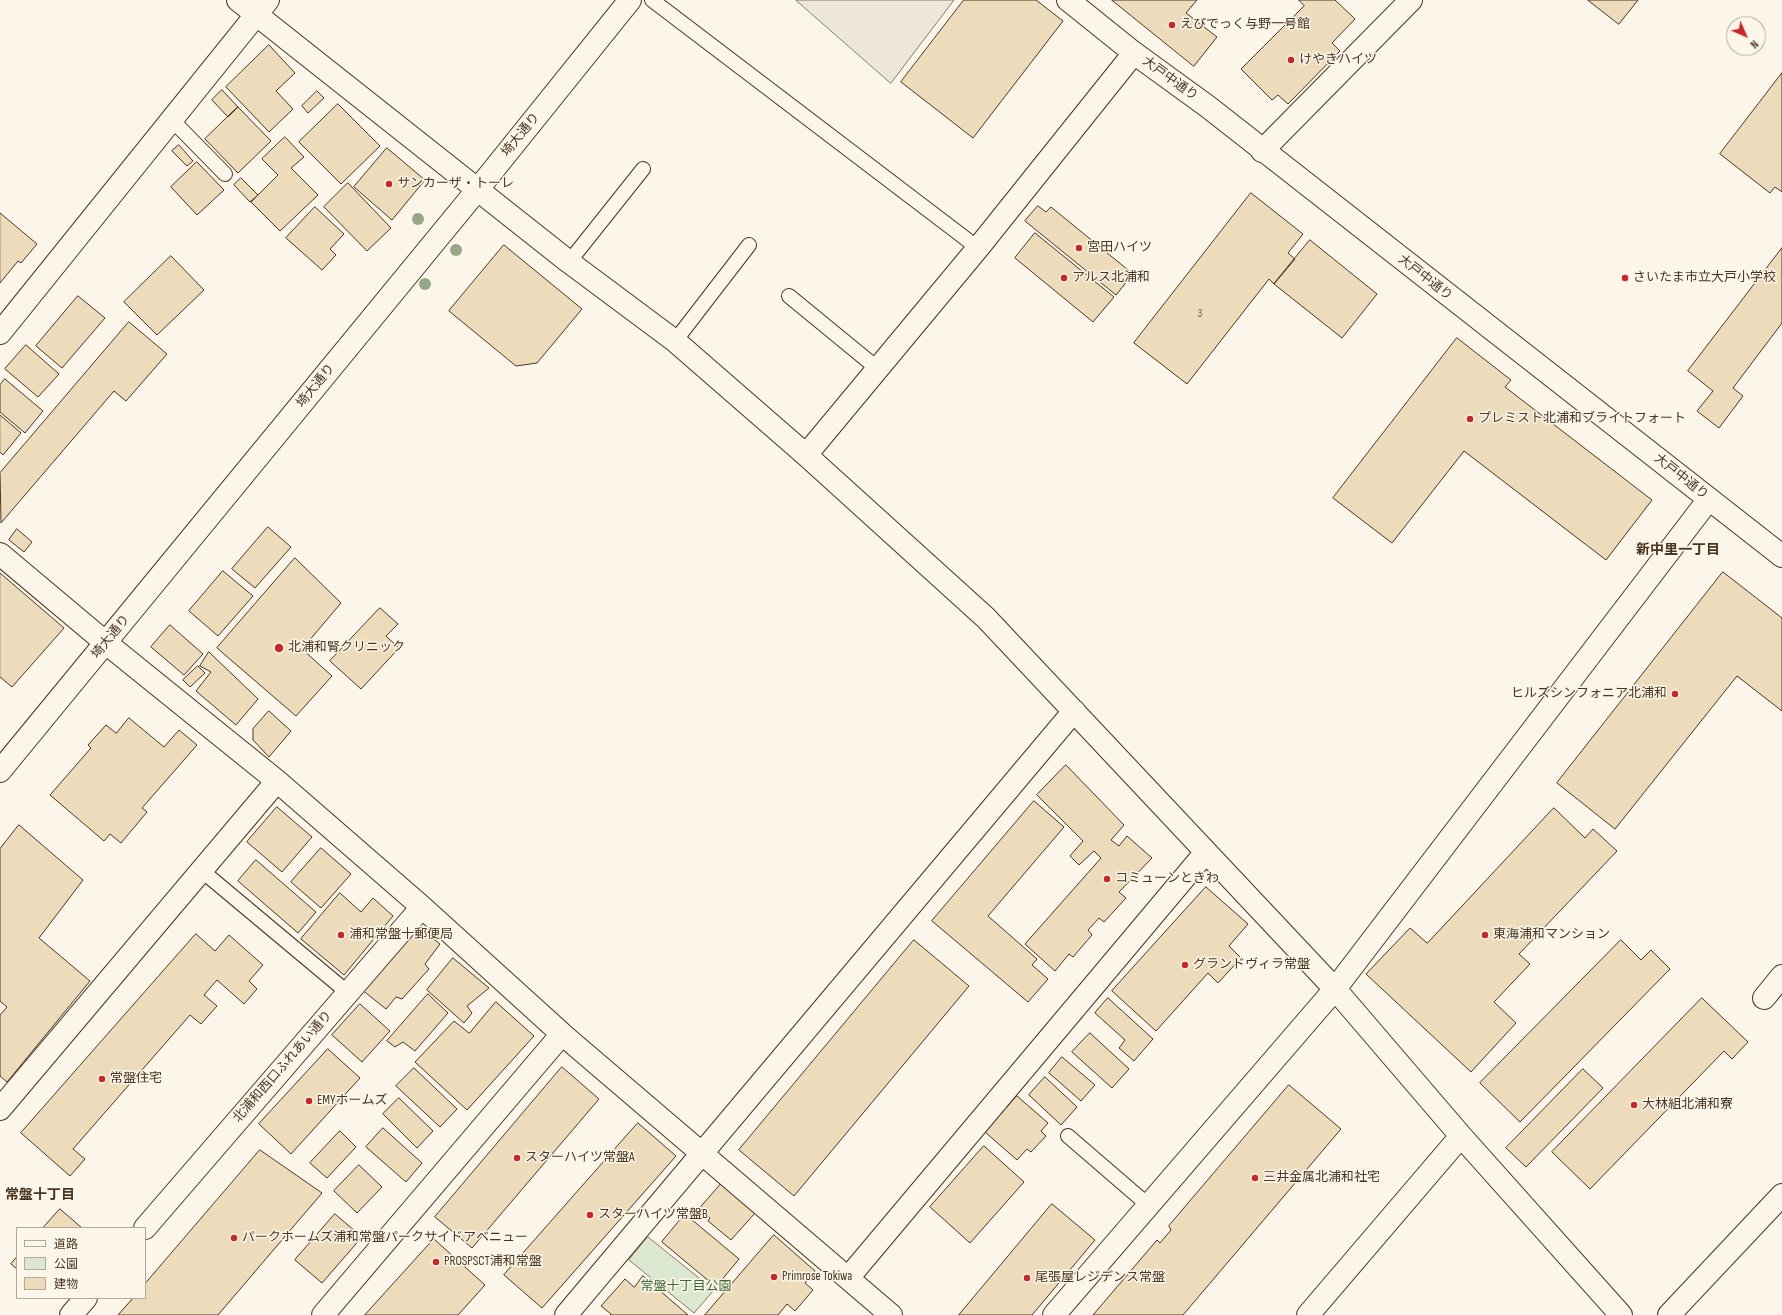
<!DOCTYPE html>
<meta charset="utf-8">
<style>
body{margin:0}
#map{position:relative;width:1782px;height:1315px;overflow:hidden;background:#fbf6e9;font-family:"Sofia Sans Condensed","Noto Sans JP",sans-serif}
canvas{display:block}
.legend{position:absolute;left:16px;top:1227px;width:130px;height:72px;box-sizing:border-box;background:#fbf6e9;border:1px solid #b4a999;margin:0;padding:5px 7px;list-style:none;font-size:12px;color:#4a3520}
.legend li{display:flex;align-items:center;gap:8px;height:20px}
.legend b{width:20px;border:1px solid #b4a999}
.north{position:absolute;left:1726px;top:16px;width:40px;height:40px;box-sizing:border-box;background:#fbf6e9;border:1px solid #b4a999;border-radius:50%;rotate:135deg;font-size:11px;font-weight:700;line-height:16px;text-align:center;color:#4a3520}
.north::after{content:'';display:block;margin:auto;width:14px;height:18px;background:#c62828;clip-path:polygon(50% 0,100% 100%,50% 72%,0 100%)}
</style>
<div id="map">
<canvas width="1782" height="1315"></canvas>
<ul class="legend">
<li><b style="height:5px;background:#fbf6e9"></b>道路</li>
<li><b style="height:11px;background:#dce7d0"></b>公園</li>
<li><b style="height:11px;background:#ecdcbc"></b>建物</li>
</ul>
<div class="north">N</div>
</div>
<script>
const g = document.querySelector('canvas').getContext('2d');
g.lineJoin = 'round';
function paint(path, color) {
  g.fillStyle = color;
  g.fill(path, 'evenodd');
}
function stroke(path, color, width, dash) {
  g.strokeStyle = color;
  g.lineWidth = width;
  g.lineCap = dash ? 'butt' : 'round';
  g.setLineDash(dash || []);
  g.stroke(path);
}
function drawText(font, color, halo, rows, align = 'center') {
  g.font = font + ' "Sofia Sans Condensed","Noto Sans JP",sans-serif';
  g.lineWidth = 3;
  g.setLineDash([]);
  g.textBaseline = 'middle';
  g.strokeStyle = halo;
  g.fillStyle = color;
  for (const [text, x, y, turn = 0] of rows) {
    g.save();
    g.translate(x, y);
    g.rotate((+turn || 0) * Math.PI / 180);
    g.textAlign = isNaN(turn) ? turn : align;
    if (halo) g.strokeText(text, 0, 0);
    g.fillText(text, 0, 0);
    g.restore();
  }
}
const green = new Path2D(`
 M648,1237L714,1290L694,1313L629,1260Z`);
paint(green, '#dce7d0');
stroke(green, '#887966', 1);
const parking = new Path2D(`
 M796,0H954L891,83Z`);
paint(parking, '#ede7d9');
stroke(parking, '#887966', 1);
const building = new Path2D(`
 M964,0H1036L1063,21L973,138L901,82Z
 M1112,0H1197L1186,13L1217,37L1194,66Z
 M1299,0H1335L1355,19L1332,43L1340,51L1288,104L1278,95L1272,100L1241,69L1304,6Z
 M1588,0H1638L1619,24Z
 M269,45L295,73L276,91L293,109L269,132L226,87Z
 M1782,73V192L1775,187L1770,193L1720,154Z
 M222,90L238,107L228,117L212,100Z
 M317,91L324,98L308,113L302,106Z
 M338,104L380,146L341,184L299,142Z
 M238,107L271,141L238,173L205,139Z
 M285,137L304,157L291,168L318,195L280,231L251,202L278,175L262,159Z
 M179,145L193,161L187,166L172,151Z
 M387,148L425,180L392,220L354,187Z
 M197,162L224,190L197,215L171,187Z
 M241,178L258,195L250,202L234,185Z
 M348,183L391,228L367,251L324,207Z
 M1251,193L1303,234L1288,253L1295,259L1274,284L1269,279L1187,384L1134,343Z
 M1038,206L1046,212L1051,207L1133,274L1116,295L1025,221Z
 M315,207L344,234L330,249L336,255L322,270L286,238Z
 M0,213L37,244L21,263L18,261L0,283Z
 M1035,233L1114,297L1093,322L1015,258Z
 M1310,240L1377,294L1342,338L1274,284Z
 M504,245L582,309L537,363L516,366L449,311Z
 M1782,248V323L1733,388L1743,396L1719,428L1697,411L1713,391L1688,371Z
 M171,256L204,290L157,335L124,302Z
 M78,296L105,318L62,368L36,346Z
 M129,322L167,354L126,401L114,391L1,523L0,473Z
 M1457,338L1511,380L1505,387L1652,500L1606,560L1464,451L1392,543L1333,498Z
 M26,345L59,374L38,397L5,369Z
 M5,379L43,411L25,433L0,412V385Z
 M0,415L21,433L3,455L0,452Z
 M268,527L291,547L255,588L232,569Z
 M17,529L32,542L24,552L9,540Z
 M295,558L341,603L302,649L332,676L296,716L217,648Z
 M223,571L253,596L218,636L189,611Z
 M1723,572L1782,618V711L1737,676L1615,829L1557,783Z
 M0,573L64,628L12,687L0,677Z
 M380,608L398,624L386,636L399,648L361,689L330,661Z
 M170,625L203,654L184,675L151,647Z
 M209,652L258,699L236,725L196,691L211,672L200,666Z
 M198,666L205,673L190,687L183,680Z
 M269,711L291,731L269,757L253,740V729Z
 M129,718L164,747L179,730L197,745L142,808L147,812L121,843L110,834L104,841L50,795L91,748L88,745L106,725L116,733Z
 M1066,765L1124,825L1111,840L1119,846L1127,836L1152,858L1119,892L1126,898L1104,922L1099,918L1088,930L1092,935L1073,957L1069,954L1055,971L1025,944L1101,858L1094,851L1079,865L1070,856L1083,841L1037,795Z
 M1034,801L1064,827L988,916L1037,959L1032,965L1048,979L1028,1002L932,921Z
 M277,807L312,837L282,872L247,842Z
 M1554,808L1585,838L1593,829L1617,851L1519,954L1530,964L1494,1002L1516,1023L1471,1072L1366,974L1410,928L1427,943Z
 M19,825L83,880L39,938L90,981L7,1082L0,1076V1015L7,1007L0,1001V849Z
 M321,848L351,874L321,908L291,882Z
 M256,860L316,912L298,933L238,881Z
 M1206,887L1248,924L1229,946L1241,958L1218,983L1208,973L1156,1031L1112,991Z
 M340,893L361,912L373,898L393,916L344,975L301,939Z
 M415,924L440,944L425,964L429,969L402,999L396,997L386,1009L361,989Z
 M196,934L215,951L229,935L263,965L249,981L257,989L244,1004L217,980L204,995L217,1006L201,1024L190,1015L73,1149L85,1159L70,1176L21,1133Z
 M914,940L969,986L794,1196L739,1150Z
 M1621,940L1641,960L1651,950L1670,969L1520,1122L1480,1083Z
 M453,958L489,988L467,1006L472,1013L464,1023L427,990Z
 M428,994L448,1013L415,1051L403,1042L395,1047L387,1041Z
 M1108,998L1153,1039L1134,1061L1119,1048L1125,1040L1095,1013Z
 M1702,998L1748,1042L1732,1059L1724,1051L1590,1189L1552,1152Z
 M496,1002L534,1036L467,1110L415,1062L454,1021L469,1033Z
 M360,1004L390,1031L362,1062L332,1035Z
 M1090,1033L1129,1069L1112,1088L1072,1052Z
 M328,1049L360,1078L291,1154L259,1124Z
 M1062,1057L1095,1085L1081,1101L1049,1073Z
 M562,1067L599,1099L472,1248L435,1217Z
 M414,1068L457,1109L440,1127L396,1086Z
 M1583,1069L1603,1088L1526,1167L1506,1148Z
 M1045,1077L1077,1107L1061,1125L1029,1095Z
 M1289,1085L1341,1129L1183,1315H1093L1157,1240L1160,1243L1171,1230L1169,1226Z
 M1017,1096L1048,1123L1041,1131L1046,1136L1031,1152L1027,1149L1017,1160L985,1132Z
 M399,1098L433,1131L417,1148L383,1114Z
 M638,1123L676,1156L542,1308L504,1275Z
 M383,1128L422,1163L406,1182L366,1147Z
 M340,1131L356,1147L327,1178L310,1163Z
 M984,1146L1024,1182L970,1243L930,1207Z
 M260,1150L322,1193L218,1315H118L133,1298H145V1284Z
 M359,1165L382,1187L357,1213L334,1191Z
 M721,1184L755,1213L731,1240L708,1221L710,1218L700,1208Z
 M1052,1204L1095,1240L1032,1315H959Z
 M60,1209L82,1228H43Z
 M335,1214L362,1237L322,1283L295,1260Z
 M685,1214L739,1259L716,1287L662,1242Z
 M774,1235L815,1271L805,1283L813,1290L795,1311L787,1304L778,1315H705Z
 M434,1239L485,1285L458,1315H365Z
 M17,1257V1269L11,1264Z
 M643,1276L688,1315H610L611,1314L601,1306L625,1279L634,1287Z`);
paint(building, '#ecdcbc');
stroke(building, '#4a3520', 1);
const service = new Path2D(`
 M652,0L978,248
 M172,120L225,174
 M569,262L643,169
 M789,296L878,369
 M675,341L749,245
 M201,870L347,992
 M1068,1136L1148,1205`);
const minor = new Path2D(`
 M238,0L569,262L675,341L806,455L986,618L1335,989L1461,1136L1621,1315
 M1262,151L1411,0
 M0,333L268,0
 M806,455L978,248L1134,53
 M0,554L106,643L277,781L422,907L562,1034L891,1315
 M1764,998L1782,976
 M0,1109L277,781
 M145,1228L422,907
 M848,1278L1206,852
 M71,1315L86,1298
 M323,1315L562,1034
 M566,1315L1074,711
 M1054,1315L1335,989L1709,499
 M1308,1315L1461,1136
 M1669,1315L1782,1195`);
const tertiary = new Path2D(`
 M1068,0L1134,53L1207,106L1782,556`);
const trunk = new Path2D(`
 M0,771L478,189L630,0`);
stroke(service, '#4a3520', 16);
stroke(minor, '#4a3520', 24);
stroke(tertiary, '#4a3520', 24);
stroke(trunk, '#4a3520', 24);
stroke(service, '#fbf6e9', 14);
stroke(minor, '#fbf6e9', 22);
stroke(tertiary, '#fbf6e9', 22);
stroke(trunk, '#fbf6e9', 22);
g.fillStyle = '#96a887';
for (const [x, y] of [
 [418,219],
 [456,250],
 [425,284]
]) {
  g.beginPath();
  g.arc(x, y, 6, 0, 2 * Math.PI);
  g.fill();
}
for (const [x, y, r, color] of [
 [1172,25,4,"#c62828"],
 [1291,60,4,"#c62828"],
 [389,184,4,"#c62828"],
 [1079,248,4,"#c62828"],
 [1064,278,4,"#c62828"],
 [1625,278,4,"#c62828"],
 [1470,419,4,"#c62828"],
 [279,648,5,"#c62828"],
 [1675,694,4,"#c62828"],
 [1107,879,4,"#c62828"],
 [341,935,4,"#c62828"],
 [1485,935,4,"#c62828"],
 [1185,965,4,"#c62828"],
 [102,1079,4,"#c62828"],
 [309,1101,4,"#c62828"],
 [1634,1105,4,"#c62828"],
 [517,1158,4,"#c62828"],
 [1255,1178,4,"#c62828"],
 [590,1215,4,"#c62828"],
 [234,1238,4,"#c62828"],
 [436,1262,4,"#c62828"],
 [774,1277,4,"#c62828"],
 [1027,1278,4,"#c62828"]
]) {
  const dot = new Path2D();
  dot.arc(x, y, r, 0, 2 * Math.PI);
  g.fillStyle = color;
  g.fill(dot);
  stroke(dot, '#fbf6e9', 1.5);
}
drawText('11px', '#725f47', null, [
 ["3",1200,314]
]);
drawText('13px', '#4a3520', '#fbf6e9', [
 ["えぴでっく与野一号館",1180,25],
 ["けやきハイツ",1299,60],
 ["サンカーザ・トーレ",397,184],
 ["宮田ハイツ",1087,248],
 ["アルス北浦和",1072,278],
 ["さいたま市立大戸小学校",1633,278],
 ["プレミスト北浦和ブライトフォート",1478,419],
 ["北浦和腎クリニック",288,648],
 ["ヒルズシンフォニア北浦和",1667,694,"right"],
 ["コミューンときわ",1115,879],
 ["浦和常盤十郵便局",349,935],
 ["東海浦和マンション",1493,935],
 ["グランドヴィラ常盤",1193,965],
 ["常盤住宅",110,1079],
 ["EMYホームズ",317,1101],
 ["大林組北浦和寮",1642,1105],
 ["スターハイツ常盤A",525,1158],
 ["三井金属北浦和社宅",1263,1178],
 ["スターハイツ常盤B",598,1215],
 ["パークホームズ浦和常盤パークサイドアベニュー",242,1238],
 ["PROSPSCT浦和常盤",444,1262],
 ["Primrose Tokiwa",782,1277],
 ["尾張屋レジデンス常盤",1035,1278]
], 'left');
drawText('13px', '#4a3520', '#fbf6e9', [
 ["大戸中通り",1170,79,36],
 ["埼大通り",521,135,-51],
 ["大戸中通り",1425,278,38],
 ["埼大通り",316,386,-51],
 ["大戸中通り",1681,477,38],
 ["埼大通り",111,637,-51],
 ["北浦和西口ふれあい通り",283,1067,-49]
]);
drawText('13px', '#436837', '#fbf6e9', [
 ["常盤十丁目公園",686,1287]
]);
drawText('bold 14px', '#4a3520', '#fbf6e9', [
 ["新中里一丁目",1678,550],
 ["常盤十丁目",40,1195]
]);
</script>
